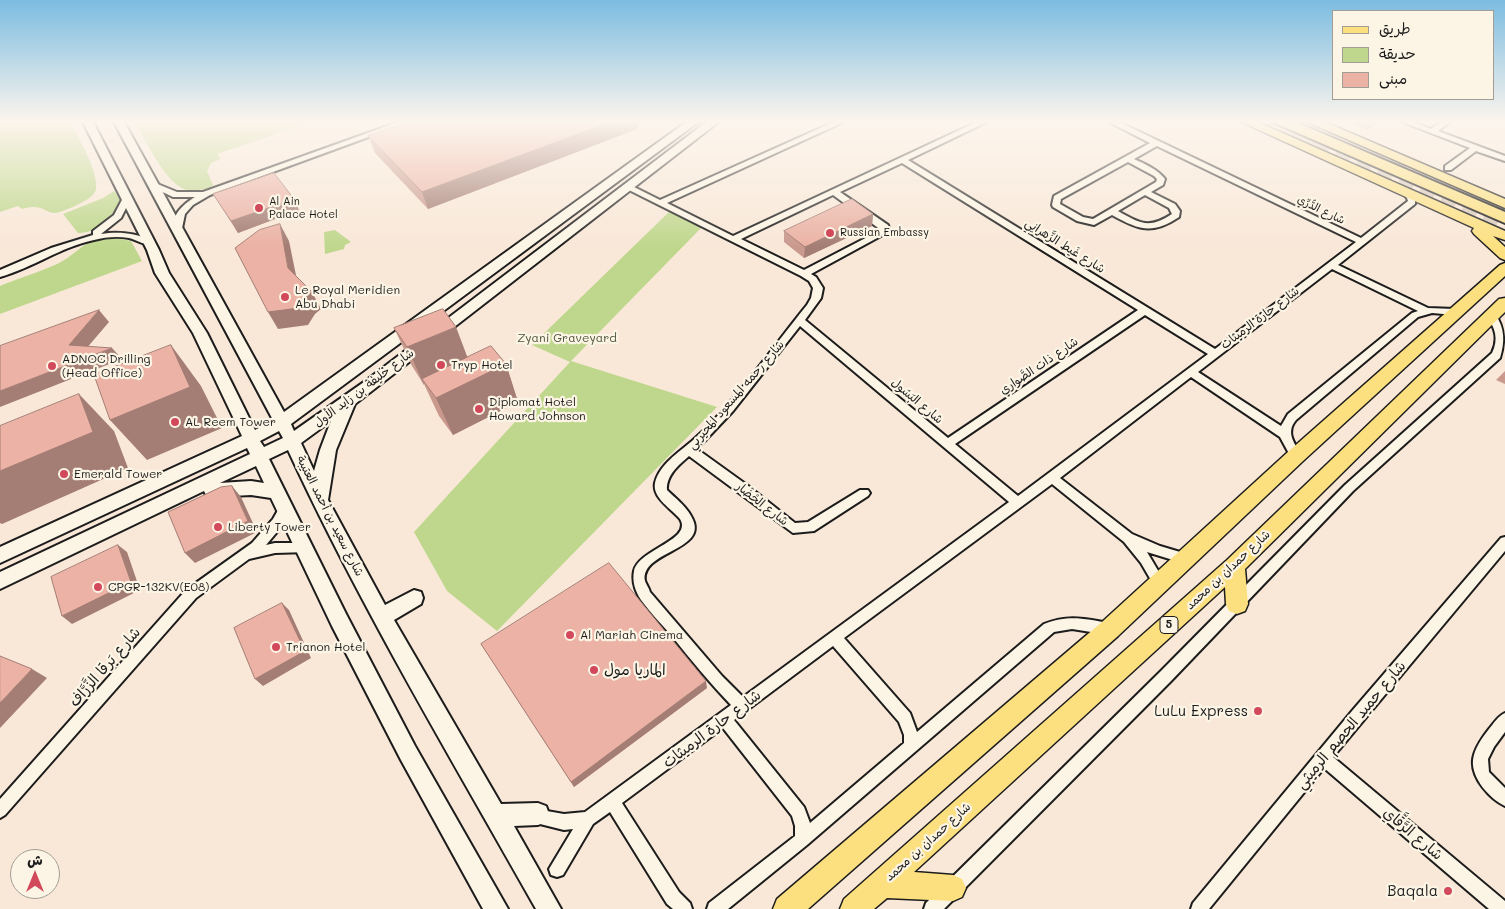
<!DOCTYPE html>
<meta charset="utf-8">
<style>
body{margin:0}
#map{position:relative;width:1505px;height:909px;overflow:hidden;background:#f9e8d8;font-family:Mali,"Playpen Sans Arabic",sans-serif}
canvas{display:block}
.legend{position:absolute;left:1332px;top:10px;width:162px;height:90px;box-sizing:border-box;background:#fcf5e5;border:1px solid #a29e95;margin:0;padding:6px 9px;list-style:none;font-size:15px;color:#1c1c1c}
.legend li{display:flex;align-items:center;gap:10px;height:25px}
.legend b{width:25px;border:1px solid #a29e95}
.north{position:absolute;left:10px;top:849px;width:50px;height:50px;box-sizing:border-box;background:#fcf5e5;border:1px solid #a29e95;border-radius:50%;rotate:0deg;font-size:14px;font-weight:700;line-height:20px;text-align:center;color:#1c1c1c}
.north::after{content:'';display:block;margin:auto;width:18px;height:22px;background:#d1495b;clip-path:polygon(50% 0,100% 100%,50% 72%,0 100%)}
</style>
<div id="map">
<canvas width="1505" height="909"></canvas>
<ul class="legend">
<li><b style="height:6px;background:#fce080"></b>طريق</li>
<li><b style="height:14px;background:#bfd78d"></b>حديقة</li>
<li><b style="height:14px;background:#ebb2a5"></b>مبنى</li>
</ul>
<div class="north">ش</div>
</div>
<script>
const g = document.querySelector('canvas').getContext('2d');
g.lineJoin = 'round';
function paint(path, color) {
  g.fillStyle = color;
  g.fill(path, 'evenodd');
}
function stroke(path, color, width, dash) {
  g.strokeStyle = color;
  g.lineWidth = width;
  g.lineCap = dash ? 'butt' : 'round';
  g.setLineDash(dash || []);
  g.stroke(path);
}
function drawText(font, color, halo, rows, align = 'center') {
  g.font = font + ' Mali,"Playpen Sans Arabic",sans-serif';
  g.lineWidth = 4.5;
  g.setLineDash([]);
  g.textBaseline = 'middle';
  g.strokeStyle = halo;
  g.fillStyle = color;
  for (const [text, x, y, turn = 0] of rows) {
    g.save();
    g.translate(x, y);
    g.rotate((+turn || 0) * Math.PI / 180);
    g.textAlign = isNaN(turn) ? turn : align;
    if (halo) g.strokeText(text, 0, 0);
    g.fillText(text, 0, 0);
    g.restore();
  }
}
paint(new Path2D(`
 M0,120H69C78,136 98,170 96,188C96,196 83,202 77,205C70,208 62,212 55,213C44,213 43,203 22,209L18,206L0,212Z
 M134,120H318L217,154L221,159L211,163L207,171L213,185L210,188C202,189 192,192 184,189C165,182 143,137 134,120Z
 M114,191L121,199C119,218 97,233 78,233L63,214L103,198Z
 M672,209L703,226L571,361L717,407L497,631L447,591L414,532L570,362L532,345Z
 M335,230L351,242L345,245L344,249L325,254L324,232Z
 M111,237L131,241L142,261L0,314V286C18,278 51,269 66,259C84,246 87,240 111,237Z`), '#bfd78d');
stroke(new Path2D(`
 M1250,120L1505,226`), '#d8c9bc', 15, [15, 8]);
stroke(new Path2D(`
 M1259,120L1316,147
 M1304,120L1505,209`), '#d8c9bc', 16, [16, 8]);
const minor = new Path2D(`
 M404,120H415L210,195L193,205L185,214L181,233H175C169,217 182,205 195,197H173L148,185L152,183H155L177,192H203Z
 M838,120H848L667,203L733,236L981,120H991L908,160L1215,349L1356,242L1157,146L1134,159C1145,164 1157,169 1165,179L1163,185L1151,192L1175,204L1180,211L1179,217C1152,235 1139,230 1112,215L1094,225L1077,221L1053,207L1052,205L1054,196L1150,143L1105,120H1115L1361,238L1408,201L1407,198L1401,191L1402,189H1408L1415,197V204L1338,265L1428,308L1455,309L1460,312L1455,315L1432,313L1418,317L1296,420C1285,433 1295,444 1302,456L1300,459H1292L1280,437L1191,377L1060,478L1132,534L1160,546L1190,555L1192,559L1190,563L1186,564L1147,552L1163,579L1165,583L1163,587L1159,589L1155,587L1141,563L1124,542L1052,484L844,638L910,713L917,732L1044,624C1069,614 1085,619 1110,623L1115,625L1117,629L1115,633L1110,635L1072,629L1054,632L807,845L728,909H707L709,903L795,836V826L792,816L723,728L622,803L679,892L690,903L692,909H673L667,904L610,812L593,824L563,875L557,877L551,875L549,869L573,829L564,830L536,823L533,818L536,813L541,810L564,814L585,812L731,705C710,683 690,659 671,635C661,624 650,612 641,600C635,591 632,581 634,571C639,549 693,540 680,519C672,509 652,498 655,483C659,465 679,452 692,441C736,402 771,349 807,305L811,298L813,288L809,281L801,276L623,187L624,185H630L660,200ZM1128,162L1154,176L1157,179L1156,182L1093,219L1083,217L1060,204L1061,199ZM902,163L1138,310L948,438L805,320L821,298L823,288L816,277L811,274L890,231L888,225L840,192ZM833,195L881,230L804,270L741,239ZM1145,195L1169,208L1172,214C1149,229 1141,224 1118,211ZM1332,269L1418,311L1412,313L1288,414L1281,426L1198,372ZM1145,315L1208,354L1018,496L955,444ZM800,326L1009,502L743,697L722,676L650,592C649,588 646,584 645,581C640,550 712,551 691,516C685,505 675,498 667,490C666,475 679,465 689,456L793,533L814,531L868,496L870,493L868,490H860L808,522L795,523L747,485L697,449L733,411ZM833,646L899,722L904,735V743L810,823L804,807L734,720Z
 M1397,120H1408L1431,129L1444,120H1453L1438,131L1505,156V161L1476,151L1451,170H1445V166L1470,148Z
 M127,195L131,198L121,218L101,234C119,231 134,233 151,240V244C143,245 137,240 129,238C118,236 105,237 94,240C61,247 32,268 0,277V270L51,248L93,235V231L114,215L123,198Z
 M1492,313L1495,314C1505,328 1505,342 1500,358L1353,491L1171,681L944,909H924L926,903L1161,671L1345,485L1492,353C1499,339 1495,328 1487,316Z
 M285,503L289,505L291,508L282,526L266,545L275,543H304L308,544L310,548L308,552L275,553L249,559L196,598L5,815L0,818V799L186,590L252,543L273,519L281,505Z
 M1505,537V551L1333,757L1505,901V909H1489L1324,768L1209,909H1191L1193,903L1352,711L1501,538Z
 M1505,713V732L1494,747L1488,759L1489,772L1505,788V806C1490,799 1471,778 1473,760C1474,749 1482,738 1489,729C1494,723 1498,716 1505,713Z`);
const secondary = new Path2D(`
 M82,120H92L159,250L169,273L207,333L255,430L273,420L113,120H123L284,412L689,120H701L291,424L294,431L364,382L709,120H721L355,404L336,450L328,500L385,605L414,590L421,592L423,598L421,604L394,620L501,804L538,803L546,806L549,814L546,822L538,825L514,826L561,909H536C451,758 361,608 288,450L269,459L346,614L415,746L508,909H483L401,760L332,626L271,498L251,495L212,497L206,495L204,491L0,589V572L250,454L247,448L0,563V547L242,436L193,333L155,273L147,250ZM331,421L320,450L314,471L301,443ZM279,431L283,438L264,447L260,441ZM256,466L264,483L251,481L220,483Z`);
const primary = new Path2D(`
 M1237,120H1253L1505,231V240L1493,236L1505,247V260L1500,258L1474,234L1472,231L1474,228Z
 M1303,120H1320L1505,199V208Z
 M1505,263V276L1303,461L1118,636L808,909H773L777,899L1102,622L1289,451L1500,265Z
 M1505,298V312L1245,569L1248,604L1245,611L1237,614L1229,611L1226,604L1225,587L914,872L953,875L962,879L966,888L962,897L953,901L887,898L874,909H840L844,899L1227,560L1499,299Z`);
const trunk = new Path2D(`
 M1273,120H1291L1505,212V223L1275,123Z`);
stroke(minor, '#1c1c1c', 4);
stroke(secondary, '#1c1c1c', 4);
stroke(primary, '#1c1c1c', 3);
stroke(trunk, '#1c1c1c', 4);
paint(minor, '#fcf5e5');
paint(secondary, '#fcf5e5');
paint(primary, '#fce080');
paint(trunk, '#fce080');
paint(new Path2D(`
 M1343,120H1381L1367,130Z
 M637,129L428,209L375,153L368,136Z
 M213,194L299,210L238,233Z
 M873,214L872,226L804,258L784,242V231Z
 M394,328L468,357L506,364L518,402L453,435L439,416L424,384V385L412,366Z
 M1505,371V384L1496,380Z
 M481,644L707,688L574,787Z`), '#ca998e');
paint(new Path2D(`
 M616,120H641L637,129L428,209L422,192Z
 M1378,120H1381L1367,130L1370,126Z
 M294,199L299,210L238,233L231,221Z
 M873,214L872,226L804,258L805,247Z
 M280,224L289,241L298,285L288,268Z
 M312,292L321,309L315,314L308,325L278,329L268,312Z
 M99,310L109,322L80,356L69,345Z
 M456,327L470,364L422,379L424,384V385L407,347Z
 M171,345L201,386L222,428L147,460L110,420Z
 M112,348L122,359L0,407V391Z
 M506,364L518,402L453,435L436,398Z
 M79,394L114,431L128,468L2,524L0,523V471Z
 M232,486L241,497L257,532L195,563L185,553Z
 M118,545L127,552L140,590L72,624L62,616Z
 M282,603L289,610L311,658L263,686L255,679Z
 M32,669L47,678L0,728V703Z
 M706,681L707,688L574,787L571,782Z`), '#a47d74');
const building = new Path2D(`
 M415,120H616L422,192L368,136Z
 M1355,120H1378L1370,126Z
 M274,173L294,199L231,221L213,194Z
 M852,199L873,214L805,247L784,231Z
 M280,224L288,268L312,292L305,297L299,308L268,312L235,248L259,230Z
 M443,309L456,327L407,347L394,328Z
 M99,310L69,345L112,348L0,391V346Z
 M171,345L190,387L110,420L94,375Z
 M491,346L506,364L436,398L422,379Z
 M79,394L93,432L0,471V426Z
 M232,486L248,521L185,553L168,512L221,487Z
 M118,545L131,582L62,616L51,577Z
 M609,563L706,681L571,782L481,644Z
 M282,603L305,651L255,679L234,628Z
 M0,656L32,669L0,703Z`);
paint(building, '#ebb2a5');
stroke(building, '#a47d74', 1);
const sky = g.createLinearGradient(0, 0, 0, 247);
sky.addColorStop(0, '#7cbce1');
sky.addColorStop(0.49, '#fcf5ed');
sky.addColorStop(1, '#fcf5ed00');
g.fillStyle = sky;
g.fillRect(0, 0, 1505, 247);
for (const [x, y, r, color] of [
 [259,208,5,"#d1495b"],
 [830,233,5,"#d1495b"],
 [285,297,5,"#d1495b"],
 [441,365,5,"#d1495b"],
 [52,366,5,"#d1495b"],
 [479,409,5,"#d1495b"],
 [175,422,5,"#d1495b"],
 [64,474,5,"#d1495b"],
 [218,527,5,"#d1495b"],
 [98,587,5,"#d1495b"],
 [570,635,5,"#d1495b"],
 [276,647,5,"#d1495b"],
 [594,670,5,"#d1495b"],
 [1258,711,5,"#d1495b"],
 [1448,891,5,"#d1495b"]
]) {
  const dot = new Path2D();
  dot.arc(x, y, r, 0, 2 * Math.PI);
  g.fillStyle = color;
  g.fill(dot);
  stroke(dot, '#fcf5e5', 2);
}
drawText('11px', '#1c1c1c', '#fcf5e5', [
 ["Al Ain",269,202],
 ["Palace Hotel",269,215],
 ["Russian Embassy",840,233]
], 'left');
drawText('11px', '#1c1c1c', '#fcf5e5', [
 ["شارع الدُّرِّي",1321,210,26]
]);
for (const [x, y, w] of [
 [1169,625,18]
]) {
  const box = new Path2D();
  box.roundRect(x - w / 2, y - 8.5, w, 17, 4);
  g.fillStyle = '#fcf5e5';
  g.fill(box);
  stroke(box, '#1c1c1c', 1);
}
drawText('bold 11px', '#1c1c1c', null, [
 ["5",1169,625]
]);
drawText('12px', '#1c1c1c', '#fcf5e5', [
 ["شارع غَيط الزَّهرانِي",1065,246,32],
 ["شارع حارة الرميثات",1260,318,-37],
 ["شارع ذات الصَّواري",1039,366,-34],
 ["شارع خليفة بن زايد الأول",364,388,-37],
 ["شارع رحمه المسعود المحيربي",736,395,-49],
 ["شارع البَسُول",917,401,40],
 ["شارع الحْضَار",762,504,38],
 ["شارع سعيد بن أحمد العتيبة",330,516,63],
 ["شارع حمدان بن محمد",1228,570,-43],
 ["شارع حمدان بن محمد",928,842,-42]
]);
drawText('12px', '#1c1c1c', '#fcf5e5', [
 ["Le Royal Meridien",295,290],
 ["Abu Dhabi",295,304],
 ["ADNOC Drilling",62,359],
 ["(Head Office)",62,373],
 ["Tryp Hotel",451,365],
 ["Diplomat Hotel",489,402],
 ["Howard Johnson",489,416],
 ["AL Reem Tower",185,422],
 ["Emerald Tower",74,474],
 ["Liberty Tower",228,527],
 ["CPGR-132KV(E08)",108,587],
 ["Al Mariah Cinema",580,635],
 ["Trianon Hotel",286,647]
], 'left');
drawText('12px', '#4d543e', '#fcf5e5', [
 ["Zyani Graveyard",567,338]
]);
drawText('15px', '#1c1c1c', '#fcf5e5', [
 ["شارع بَرقا الزَّرَّاف",105,667,-49],
 ["شارع حميد الحصم الرميثي",1351,725,-50],
 ["شارع حارة الرميثات",712,729,-37],
 ["شارع الرَّقَّاي",1413,834,40]
]);
drawText('15px', '#1c1c1c', '#fcf5e5', [
 ["الماريا مول",604,670,"left"],
 ["LuLu Express",1248,711],
 ["Baqala",1438,891]
], 'right');
</script>
